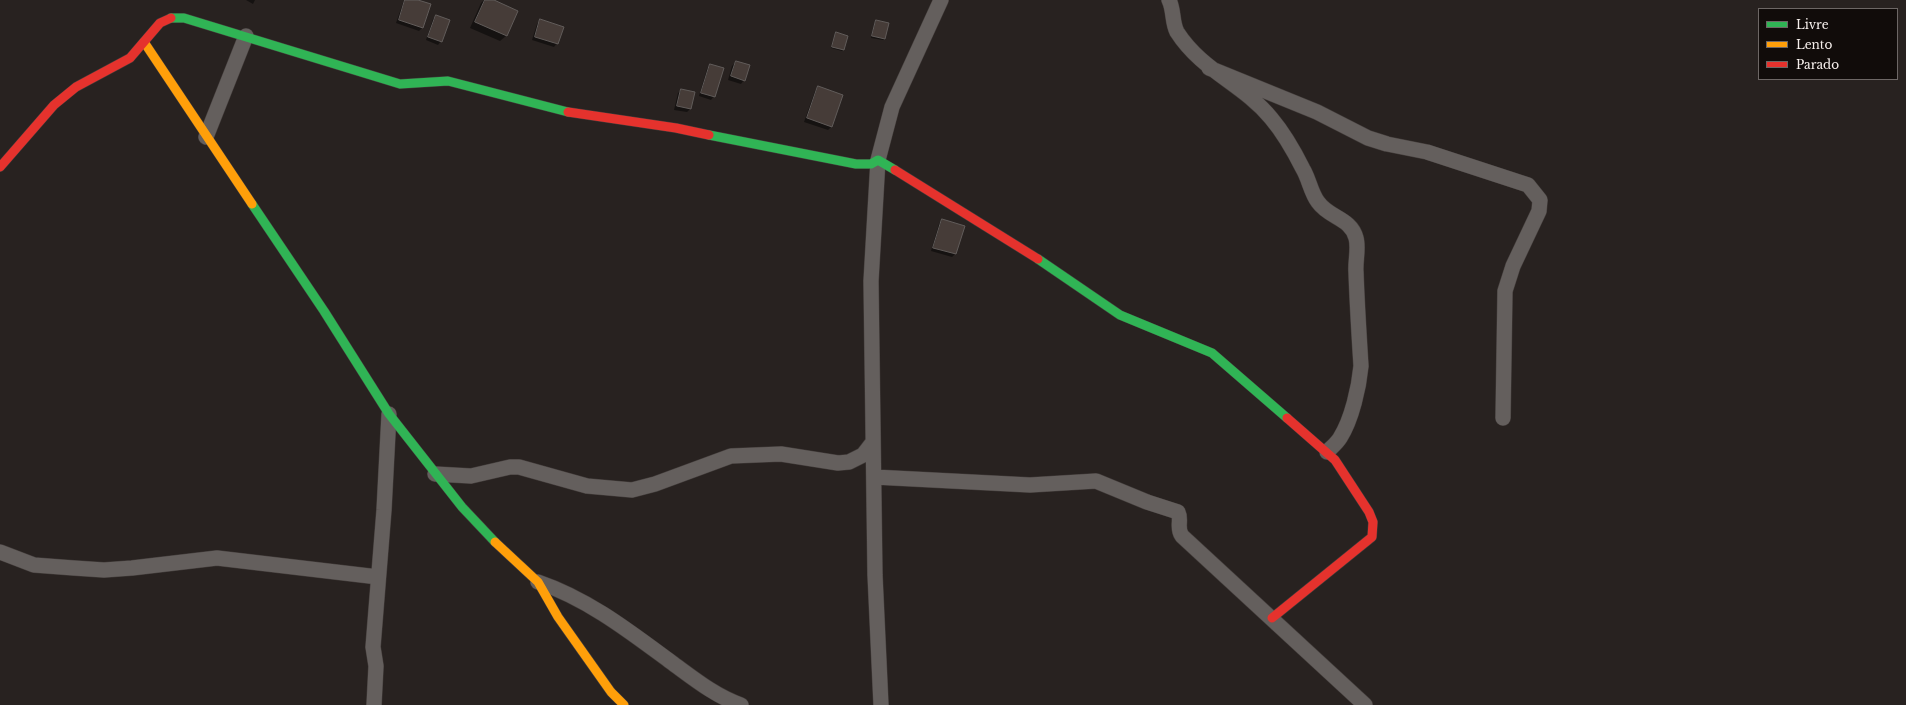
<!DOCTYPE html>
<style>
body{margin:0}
#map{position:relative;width:1906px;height:705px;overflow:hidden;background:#282220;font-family:"Libre Baskerville",serif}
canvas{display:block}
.legend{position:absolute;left:1758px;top:8px;width:140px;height:72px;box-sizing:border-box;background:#110c0a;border:1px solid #6d6765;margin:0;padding:5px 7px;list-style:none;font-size:12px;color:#f7f0ed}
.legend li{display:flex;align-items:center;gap:8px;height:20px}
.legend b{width:20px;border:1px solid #6d6765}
</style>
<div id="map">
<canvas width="1906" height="705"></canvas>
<ul class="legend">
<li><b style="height:5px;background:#30b455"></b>Livre</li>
<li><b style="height:5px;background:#ff9f0a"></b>Lento</li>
<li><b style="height:5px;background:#e5322d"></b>Parado</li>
</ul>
</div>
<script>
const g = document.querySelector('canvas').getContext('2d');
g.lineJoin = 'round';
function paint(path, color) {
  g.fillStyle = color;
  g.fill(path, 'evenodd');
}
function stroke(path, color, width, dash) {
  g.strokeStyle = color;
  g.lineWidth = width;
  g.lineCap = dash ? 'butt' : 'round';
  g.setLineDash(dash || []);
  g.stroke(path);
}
paint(new Path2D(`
 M246,0H255L253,4Z
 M404,0H415L423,27L419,31L396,23Z
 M484,0H492L517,11L506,36L500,41L470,28L481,3Z
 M437,16L441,41L438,45L426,40L433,19Z
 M540,20L557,43L554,47L532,40L537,24Z
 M876,21L885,39L883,40L871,38Z
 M837,33L843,50L842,51L831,48Z
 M736,62L744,80L741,84L728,80L732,66Z
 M710,65L714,96L711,100L699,96L707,69Z
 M818,87L842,96L831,127L828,130L804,122L815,91Z
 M681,90L694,93L690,109L687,112L674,110L678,93Z
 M942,220L963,226L955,254L952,257L931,251L939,224Z`), '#0007');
const building = new Path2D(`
 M405,0H418L431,4L423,28L399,20Z
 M485,0H494L518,11L507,36L475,22Z
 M436,15L450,20L442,42L428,37Z
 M540,19L564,27L558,44L535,37Z
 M876,20L889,23L885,39L872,36Z
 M836,32L848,36L844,50L832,47Z
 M736,61L750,65L745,81L731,76Z
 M710,64L724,68L715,97L701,93Z
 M818,86L843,95L832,127L807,118Z
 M681,89L695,92L691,109L677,106Z
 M942,219L965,226L956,254L933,248Z`);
paint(building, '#463c38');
stroke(building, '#615c5a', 1);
const street = new Path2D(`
 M1169,0C1174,10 1172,23 1177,32C1202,71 1243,84 1271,118C1282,131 1295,153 1303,169C1309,179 1311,193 1318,202C1329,218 1351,218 1356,238C1359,248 1355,262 1356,272C1357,303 1359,334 1361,366C1359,387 1352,419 1340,438C1337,443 1332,447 1327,452
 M1209,68L1317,112L1368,138L1387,144L1427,152L1528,185L1540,200L1539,211L1513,266L1505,291L1503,418
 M206,137L246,36
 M435,474L471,476L510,467H519L587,486L632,490L655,484L731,456L781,454L838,463L849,462L863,455L873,442
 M874,477L1030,485L1096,481L1147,502L1178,512C1182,520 1176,528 1182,536L1365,705
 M0,552L34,565L74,568L104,570L132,568L217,558L378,577
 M538,582C588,599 629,631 671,662C693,678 715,696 741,705
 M374,705L376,666L373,647L384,510L389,414
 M881,705L875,575L871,281L878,160L892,107L941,0`);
const fast = new Path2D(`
 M171,18H184L400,84L448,81L568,112
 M709,135L856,164H871L878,160L895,170
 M252,204L324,311L389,414L462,507L495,542
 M1038,259L1120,315L1212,353L1287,418`);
const slow = new Path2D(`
 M144,42L252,204
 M495,542L538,582L558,617L611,692L624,705`);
const jam = new Path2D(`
 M568,112L676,128L709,135
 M0,167L54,105L76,87L130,58L160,23L171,18
 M895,170L1038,259
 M1272,618L1372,537L1373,522L1369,512L1335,460L1287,418`);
stroke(street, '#433d3b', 16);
stroke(fast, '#433d3b', 10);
stroke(slow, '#433d3b', 10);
stroke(jam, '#433d3b', 10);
stroke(street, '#645f5d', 15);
stroke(fast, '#30b455', 9);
stroke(slow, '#ff9f0a', 9);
stroke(jam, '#e5322d', 9);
</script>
